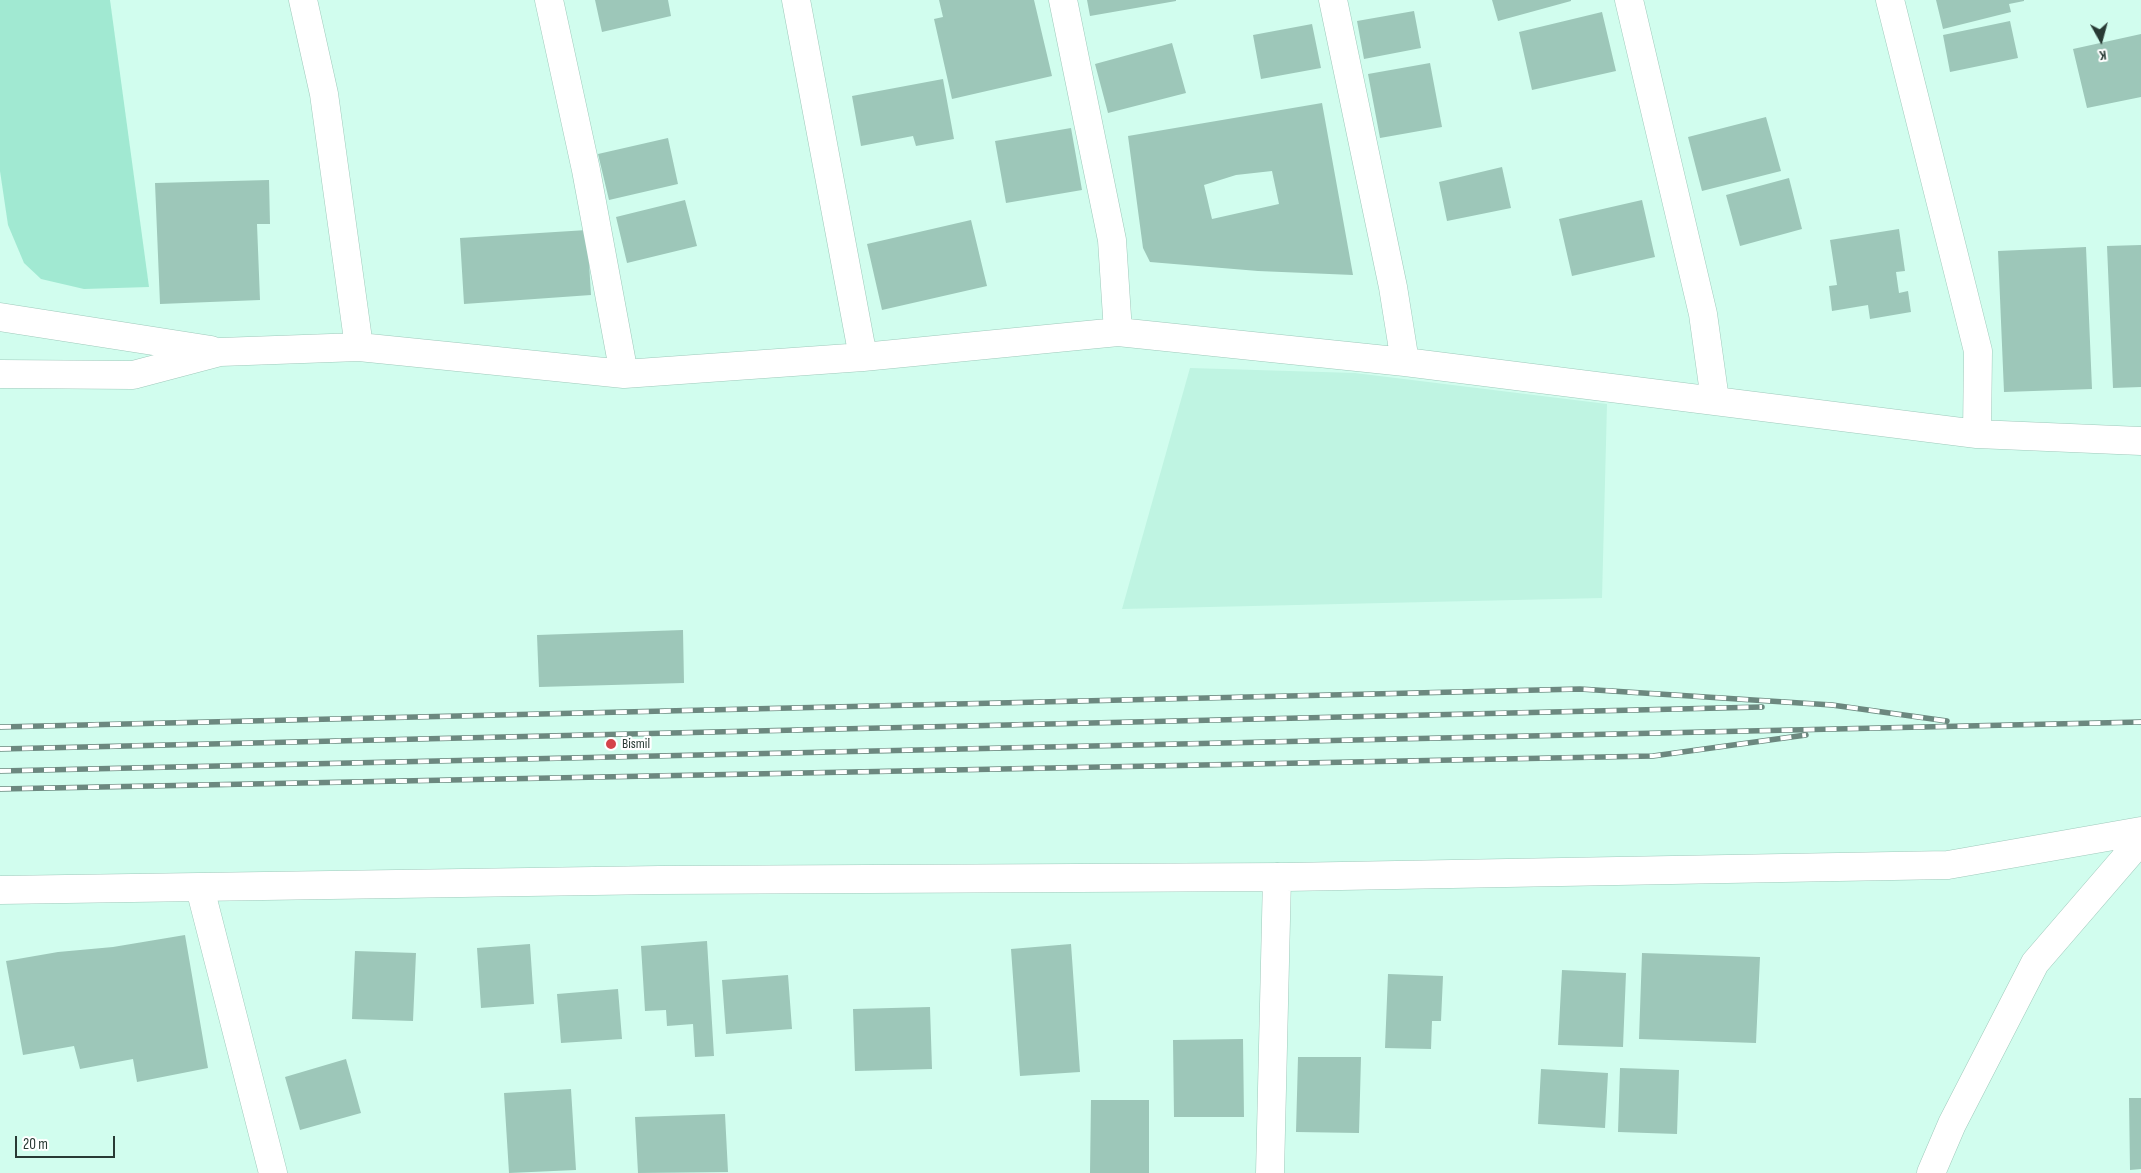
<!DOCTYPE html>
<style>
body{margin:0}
#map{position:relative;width:2141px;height:1173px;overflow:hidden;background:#d1fdee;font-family:"Sofia Sans Condensed",sans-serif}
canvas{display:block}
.north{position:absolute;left:2076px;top:15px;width:50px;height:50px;-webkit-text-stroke:4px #fff;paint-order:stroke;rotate:173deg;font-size:14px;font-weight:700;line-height:20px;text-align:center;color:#283a34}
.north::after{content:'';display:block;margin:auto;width:18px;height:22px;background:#283a34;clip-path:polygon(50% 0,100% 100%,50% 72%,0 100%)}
.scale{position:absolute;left:15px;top:1136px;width:100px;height:22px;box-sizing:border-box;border:2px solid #283a34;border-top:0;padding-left:6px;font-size:15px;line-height:18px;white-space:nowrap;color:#283a34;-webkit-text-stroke:4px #fff;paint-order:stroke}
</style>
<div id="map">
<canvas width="2141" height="1173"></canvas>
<div class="north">K</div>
<div class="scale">20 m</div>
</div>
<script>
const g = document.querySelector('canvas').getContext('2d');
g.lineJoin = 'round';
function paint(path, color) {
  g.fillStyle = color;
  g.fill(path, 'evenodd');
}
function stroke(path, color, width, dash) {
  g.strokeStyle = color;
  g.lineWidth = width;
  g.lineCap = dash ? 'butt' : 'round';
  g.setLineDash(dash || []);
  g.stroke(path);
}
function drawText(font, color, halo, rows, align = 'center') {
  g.font = font + ' "Sofia Sans Condensed",sans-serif';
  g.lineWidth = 4.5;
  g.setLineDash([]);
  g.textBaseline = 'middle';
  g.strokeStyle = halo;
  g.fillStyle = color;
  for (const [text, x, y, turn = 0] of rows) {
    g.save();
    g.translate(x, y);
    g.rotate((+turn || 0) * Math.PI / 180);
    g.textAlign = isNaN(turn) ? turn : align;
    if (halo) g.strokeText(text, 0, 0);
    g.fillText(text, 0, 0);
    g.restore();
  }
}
paint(new Path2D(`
 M1190,368L1355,373L1607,404L1602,598L1122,609Z`), '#bff4e2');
paint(new Path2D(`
 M0,0H110L149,287L84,289L41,279L24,263L8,225L0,171Z`), '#a1e9d2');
paint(new Path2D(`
 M595,0H668L671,16L602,32Z
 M939,0H1034L1052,76L952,99L934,19L943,17Z
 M1087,0H1176V1L1090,16Z
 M1492,0H1571V1L1498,21Z
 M1936,0H2024V1L2009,4L2011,12L1943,29Z
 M1414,11L1421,48L1364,59L1357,21Z
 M1602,12L1616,71L1532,90L1519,32Z
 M2010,21L2018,58L1950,72L1943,35Z
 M1312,24L1321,68L1261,79L1253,35Z
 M2141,34V97L2087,108L2073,49Z
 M1172,43L1186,93L1108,113L1095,64Z
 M1430,63L1442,127L1380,138L1368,74Z
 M943,79L954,139L916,146L913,136L861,146L852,96Z
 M1322,103L1353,275L1258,271L1150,262L1143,248L1128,136ZM1272,171L1279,204L1212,219L1204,185L1236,175Z
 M1766,117L1781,171L1702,191L1688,137Z
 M1071,128L1082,190L1006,203L995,141Z
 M668,138L678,184L609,200L598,154Z
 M1502,167L1511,208L1447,221L1439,182Z
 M1789,178L1802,229L1740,246L1726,195Z
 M269,180L270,224H257L260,300L160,304L155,183Z
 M685,200L697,246L627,263L616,217Z
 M1642,200L1655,257L1572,276L1559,219Z
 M971,220L987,286L882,310L867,244Z
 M1899,229L1905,271L1896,272L1899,293L1908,291L1911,312L1870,319L1868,305L1832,311L1829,286L1837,285L1830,240Z
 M587,230L591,295L464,304L460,238Z
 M2141,245V387L2113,388L2107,246Z
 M2086,247L2092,389L2004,392L1998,251Z
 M683,630L684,683L539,687L537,635Z
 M185,935L208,1068L137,1082L133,1059L80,1069L74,1046L23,1055L6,961L58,952L113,947Z
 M707,941L714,1056L695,1057L693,1024L667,1026L666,1010L645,1011L641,946Z
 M530,944L534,1004L481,1008L477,948Z
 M1071,944L1080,1072L1020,1076L1011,949Z
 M355,951L416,953L413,1021L352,1019Z
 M1642,953L1760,957L1756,1043L1639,1039Z
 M1562,970L1626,973L1623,1047L1558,1045Z
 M1388,974L1443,976L1441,1021H1432L1431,1049L1385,1048Z
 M788,975L792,1029L726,1034L722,980Z
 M618,989L622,1039L561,1043L557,994Z
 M930,1007L932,1069L855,1071L853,1009Z
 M1243,1039L1244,1117H1174L1173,1040Z
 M1298,1057H1361L1359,1133L1296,1132Z
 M346,1059L361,1113L300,1130L285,1077Z
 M1620,1068L1679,1070L1677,1134L1618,1132Z
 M1541,1069L1608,1073L1605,1128L1538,1124Z
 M571,1089L576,1170L509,1173L504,1093Z
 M2129,1098H2141V1169L2130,1170Z
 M1091,1100H1149V1173H1090Z
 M725,1114L728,1172L638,1173L635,1117Z`), '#9dc7b9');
const minor = new Path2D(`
 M303,0L324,94L359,347
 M549,0L586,170L624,374
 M796,0L863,357
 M1063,0L1112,240L1118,332
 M1333,0L1393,287L1405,362
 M1629,0L1703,314L1715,400
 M1890,0L1978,351L1977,434
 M0,317L211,350
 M0,374L133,375L220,352L359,347L624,374L863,357L1118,332L1405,362L1977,434L2141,441
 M200,888L273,1173
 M0,890L660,880L1286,877L1948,865L2141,831
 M1270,1173L1277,877
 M1931,1173L1952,1124L2035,963L2141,840`);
stroke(minor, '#9fc9bb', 29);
stroke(minor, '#fff', 28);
const rail = new Path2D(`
 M0,727L1580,689L1832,705L1947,721
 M0,749L1762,707
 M0,771L2141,722
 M0,789L1653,756L1806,735`);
stroke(rail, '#6c887f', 5.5);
stroke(rail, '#fff', 4, [11]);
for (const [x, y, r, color] of [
 [611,744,6,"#d4444a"]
]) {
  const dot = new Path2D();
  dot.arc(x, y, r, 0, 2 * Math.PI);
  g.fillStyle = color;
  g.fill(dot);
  stroke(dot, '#fff', 2);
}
drawText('14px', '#283a34', '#fff', [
 ["Bismil",622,744]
], 'left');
</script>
